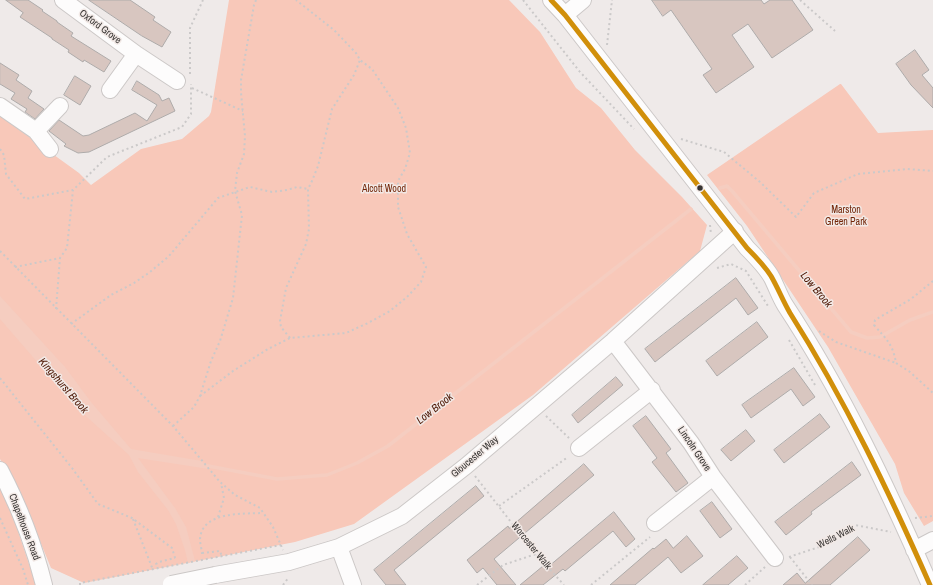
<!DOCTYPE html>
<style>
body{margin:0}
canvas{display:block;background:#efeae9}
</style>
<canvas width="933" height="585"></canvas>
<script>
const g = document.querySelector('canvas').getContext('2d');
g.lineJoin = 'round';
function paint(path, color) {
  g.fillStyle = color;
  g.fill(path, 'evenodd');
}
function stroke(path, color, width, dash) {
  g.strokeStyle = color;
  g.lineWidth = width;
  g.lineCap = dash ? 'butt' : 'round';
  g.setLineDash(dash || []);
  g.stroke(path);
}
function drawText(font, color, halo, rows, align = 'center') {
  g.font = font + ' "Archivo Narrow",sans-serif';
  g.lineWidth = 3;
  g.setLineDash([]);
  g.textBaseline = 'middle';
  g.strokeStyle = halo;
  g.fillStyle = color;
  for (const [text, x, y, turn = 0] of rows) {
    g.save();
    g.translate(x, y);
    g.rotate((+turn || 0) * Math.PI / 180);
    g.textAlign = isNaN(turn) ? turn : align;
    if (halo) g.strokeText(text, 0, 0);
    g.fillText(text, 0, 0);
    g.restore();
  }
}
paint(new Path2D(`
 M229,0H509L540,32L576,88L601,108L635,150L682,197L707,225L700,251L533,395L354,524L295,542L84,583L51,568L21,495L0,459V116L79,173L91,185L141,149L182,139L209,116L211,112Z
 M840,84H841L878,133L933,130V521L924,526L904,493L895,464L828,347L747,226L707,175Z
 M0,487L10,507L36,585H0Z`), '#f8c8b9');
paint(new Path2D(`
 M0,296L65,367L91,402L131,449L202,461L209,469L138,458L175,508L186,527L195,561L188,563L185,550L176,524L168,510L138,472L129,455L78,409L0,319Z`), '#f5cdc0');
stroke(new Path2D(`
 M720,188L727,186L732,191L851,332L867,338L880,337L910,320L933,312
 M203,465L277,479L327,475L357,463L388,446L691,209`), '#f5cdc0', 3.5);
const building = new Path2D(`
 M6,0H28L43,10L42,11L57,21V22L73,33L71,36L111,61L104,72L84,60L83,62L68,52L69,50L52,39V38L20,17L23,13Z
 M89,0H130L155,17L153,20L171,32L162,47L142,36Z
 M652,0H761L764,4L770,0H792L813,30L772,58L748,24L732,35L754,67L716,93L703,75L712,69L671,10L663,16Z
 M915,50L929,70L922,75L933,88V108L911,85L896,64Z
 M0,63L19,75L16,80L32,91L28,98L44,109L35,119L25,112L27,109L11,99L15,93L0,84Z
 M75,76L91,86L80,105L64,95Z
 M137,81L159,95L162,101L169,98L175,111L89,152L78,153L64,146L66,144L49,131L59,120L83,136L89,135L135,113L147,121L157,105L132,90Z
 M736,278L758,308L748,315L736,298L655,362L645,349Z
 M757,322L768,337L717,376L706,361Z
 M794,368L815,397L803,406L791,389L751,418L742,405Z
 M616,377L623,385L578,423L572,415Z
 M820,414L830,427L784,463L774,450Z
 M646,416L671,449L666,453L688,483L676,492L652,462L657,458L633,426Z
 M746,430L755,441L731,461L721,450Z
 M852,462L861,475L811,512L812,514L786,535L775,522Z
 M584,464L594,475L494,559L516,585H497L483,568L477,573L467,560L508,526L509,528Z
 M476,486L484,496L394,570L406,585H386L374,570Z
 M712,502L732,529L720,538L700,511Z
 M614,512L635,539L626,547L613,531L565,571L563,569L543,585H520L543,566L545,569Z
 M687,536L703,556L681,573L668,557L635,585H610L653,548L654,549L666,539L673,548Z
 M858,537L870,550L830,585H783L797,573L805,583Z
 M737,556L748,568L728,585H703Z`);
paint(building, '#d8c6c0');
stroke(building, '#aeabaa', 1);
const minor = new Path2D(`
 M63,0L136,54L177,81
 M551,0L565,15L747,248C756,257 766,267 772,278C777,288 780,297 785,305C843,393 888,489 930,585
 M565,15L583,0
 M110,90L136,54
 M0,106L36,131L50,149
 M36,131L60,106
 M613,341L691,443L713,477L775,558
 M579,448L652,390
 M0,470C19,506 34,545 44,585
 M655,523L713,477
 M339,547L353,585
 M914,550L933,540
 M215,575L289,562L339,547L402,516L466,466L613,341L735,231`);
stroke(minor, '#ccc8c7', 18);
stroke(new Path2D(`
 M523,0L580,72L634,129
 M800,0L835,31
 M607,45L612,0
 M190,74V28L203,0
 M192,88L243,111
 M681,139L724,152L760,182L796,217L814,193L858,174L907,169L933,171
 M0,149L4,155L6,174L25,199L73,190L107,157L182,127L191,114V84
 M710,225L711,234
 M0,251L173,426L220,482L235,495L260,508L273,527L283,550
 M15,267L60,258L67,248L73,190
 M717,268L731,264L746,271L768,306
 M933,281L911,299L875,320L874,325C886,339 893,344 896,363L910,372L933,393
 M56,309L60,258
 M71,324L111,295L134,283L150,272L169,256L218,198L250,187L272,192L287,190L297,187L308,189
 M819,331L836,342L896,363
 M290,338L281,327L280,321L286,288L306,244L309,229L308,189L312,181L318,166L332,109L354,75L360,60
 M789,340L815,385
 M0,378L72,468L98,504L132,518L172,548L176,561
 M200,396L233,371L268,349L290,338L346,333L368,323L390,311L407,297L421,282L426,267L407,234L398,207V181L405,169L410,153L406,128L398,108L372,69L360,60L356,53L334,30L296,0
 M546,416L569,438
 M173,426L194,407L200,396L211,361L220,341L233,298L242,215L235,191L237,173L244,154L245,136L241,93V80L254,5L256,0
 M475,476L536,554L564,585
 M499,506L568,457
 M218,517L224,498L221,483
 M0,518L23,569L28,585
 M915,518L933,516
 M133,519L153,570
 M202,553L220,551L222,557
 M202,554C202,550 200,544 200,539C202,511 243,514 262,513
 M789,557L819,547L855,525L891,532
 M790,557L812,585
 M158,569L156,564L159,562L175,558
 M80,585V583L281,545
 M283,585L289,577
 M477,585L503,565L536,554
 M591,585L650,537
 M745,585L765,567`), '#cbc9c9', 2, [2, 3]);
stroke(minor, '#fdfcfc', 16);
const minorBridge = new Path2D(`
 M171,584L215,575`);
stroke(minorBridge, '#ccc8c7', 18, []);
stroke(minorBridge, '#fdfcfc', 16);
stroke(new Path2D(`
 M551,0L565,15L747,248C756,257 764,265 771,276C778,288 783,301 790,313C845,400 889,492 930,585`), '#d18f0a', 5);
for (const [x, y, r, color] of [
 [700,188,3.5,"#383533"]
]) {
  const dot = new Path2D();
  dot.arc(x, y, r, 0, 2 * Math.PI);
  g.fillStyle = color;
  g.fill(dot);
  stroke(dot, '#f2e9e6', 1.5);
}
drawText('10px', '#383533', '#f2e9e6', [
 ["Oxford Grove",100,27,37],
 ["Lincoln Grove",694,449,56],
 ["Gloucester Way",475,457,-40],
 ["Chapelhouse Road",24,527,69],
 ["Wells Walk",836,537,-27],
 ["Worcester Walk",531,546,51]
]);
drawText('10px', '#722507', '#f2e9e6', [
 ["Alcott Wood",384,189],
 ["Marston",846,210],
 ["Green Park",846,222]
]);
drawText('italic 11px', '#4c1603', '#f2e9e6', [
 ["Low Brook",816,290,50],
 ["Kingshurst Brook",63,386,49],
 ["Low Brook",435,409,-38]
]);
</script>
